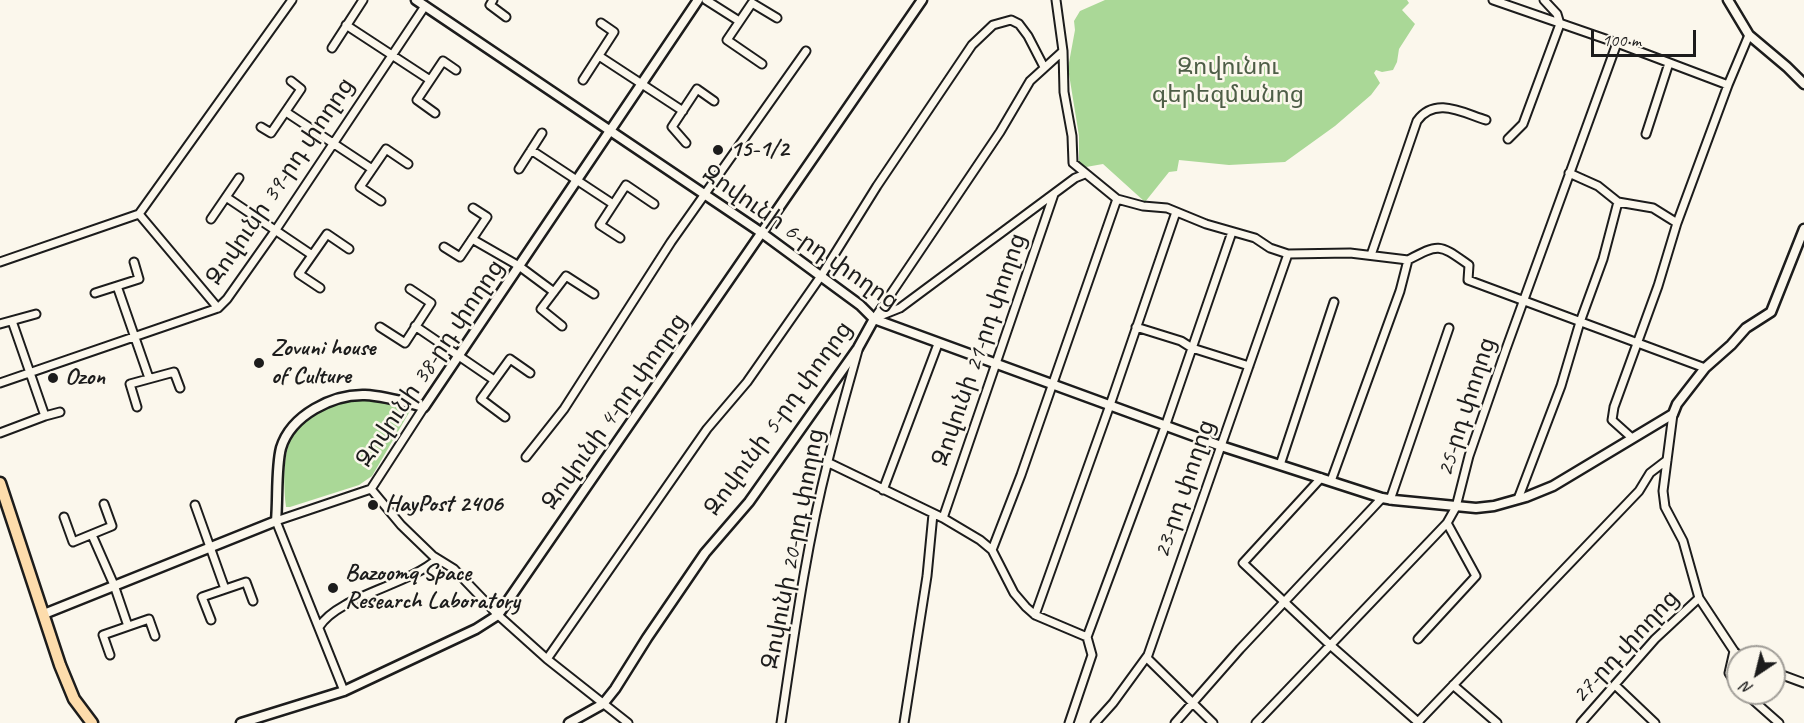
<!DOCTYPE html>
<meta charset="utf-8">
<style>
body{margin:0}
#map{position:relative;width:1804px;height:723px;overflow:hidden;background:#fbf7ec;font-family:Caveat,sans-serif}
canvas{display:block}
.north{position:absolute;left:1726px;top:645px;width:60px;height:60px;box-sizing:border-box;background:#fbf7ec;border:2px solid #a29f99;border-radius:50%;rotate:215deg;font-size:16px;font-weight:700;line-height:24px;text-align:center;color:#1c1c1c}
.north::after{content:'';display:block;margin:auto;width:21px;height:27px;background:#1c1c1c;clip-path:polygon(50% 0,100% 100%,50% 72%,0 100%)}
.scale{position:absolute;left:1591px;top:30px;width:105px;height:27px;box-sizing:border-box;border:3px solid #1c1c1c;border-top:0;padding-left:8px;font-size:18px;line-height:21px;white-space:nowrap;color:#1c1c1c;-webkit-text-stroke:4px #fbf7ec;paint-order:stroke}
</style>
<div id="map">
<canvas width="1804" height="723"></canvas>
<div class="north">N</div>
<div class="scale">100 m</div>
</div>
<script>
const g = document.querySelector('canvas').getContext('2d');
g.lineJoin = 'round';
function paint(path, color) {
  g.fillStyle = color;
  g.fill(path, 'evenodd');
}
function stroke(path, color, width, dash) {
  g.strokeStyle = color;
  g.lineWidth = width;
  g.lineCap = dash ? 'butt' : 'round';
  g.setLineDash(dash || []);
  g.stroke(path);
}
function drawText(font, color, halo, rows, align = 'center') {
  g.font = font + ' Caveat,"Noto Sans Armenian",sans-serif';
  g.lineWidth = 5;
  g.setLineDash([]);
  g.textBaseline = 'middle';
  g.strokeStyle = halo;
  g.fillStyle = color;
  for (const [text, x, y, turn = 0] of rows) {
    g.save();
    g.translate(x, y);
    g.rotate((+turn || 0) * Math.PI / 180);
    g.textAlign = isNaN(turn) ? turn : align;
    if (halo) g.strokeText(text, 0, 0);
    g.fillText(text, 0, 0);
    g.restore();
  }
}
paint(new Path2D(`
 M1105,0H1407L1409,3L1402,10L1415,24L1399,49L1397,62L1393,70L1382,72L1376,70L1374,73L1380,83L1371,95L1335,126L1285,162L1229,165L1179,160L1177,171L1169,172L1145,202L1103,164L1086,167L1079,162V136L1068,68L1075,30L1074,21L1080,11Z
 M371,398L389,402L410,411L372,476L359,485L290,507H286C279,435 294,405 371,398Z`), '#aad897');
const minor = new Path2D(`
 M493,0L490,5L506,17
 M706,0L739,21
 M1493,0L1617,43L1728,85
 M346,25L430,80
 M332,48L363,0
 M1063,51L1064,92L1072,136L1073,163L1117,199
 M599,56L683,111
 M762,64L727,40L752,3L777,18
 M583,80L614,32L601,23
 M286,112L372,169
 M435,113L417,100L443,61L456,70
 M261,127L271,133L301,89L291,81
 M1646,134L1669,63
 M1508,139L1523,124L1560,24L1557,14L1544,0
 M686,143L672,127L697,89L714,101
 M531,150L613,204
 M519,169L542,133
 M1569,173L1598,186L1618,202L1653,208L1677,223
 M226,197L312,255
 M381,201L360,187L386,149L408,164
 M139,214L218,308
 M211,219L239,178
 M620,238L600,225L626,185L654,204
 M472,239L519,266L554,292
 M444,247L460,257L487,217L473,208
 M1371,255L1417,121C1435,96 1463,113 1486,120
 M0,262L139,214L292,0
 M117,286L149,378
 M320,288L299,274L327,234L349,249
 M95,293L139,279L134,262
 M875,318L900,308L1075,178L1085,174
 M874,319L1000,132L1030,81L1063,51L1056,0
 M12,321L45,416
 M0,324L36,314
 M415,326L494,380
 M562,326L541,309L566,276L594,294
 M380,327L405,343L431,303L410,289
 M1136,327L1181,341L1192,348L1249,366
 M0,383L218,308L227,299L275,231L425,6
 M137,407L130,384L174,372L180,388
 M1673,414L1663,491L1665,507L1683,541L1699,598L1734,651L1740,657
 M505,417L481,399L510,359L530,373
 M0,433L45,416L60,412
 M1632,438L1612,420L1614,407L1658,286L1677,223L1728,85L1749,35
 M526,457L564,409L671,242L806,51
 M827,462L943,518L980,540L992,550L1014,593L1026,607L1035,615L1087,637L1092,655L1069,723
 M1280,465L1334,302
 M1321,478L1243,563L1329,644L1419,723
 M1331,481L1400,291L1408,260C1440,243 1439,244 1469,265L1468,280L1705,368
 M371,489L401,525L433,556L454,569L498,615L547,659L628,723
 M883,490L938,344
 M1518,499L1561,386L1580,322L1603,259L1618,202
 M1390,500L1449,328
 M195,505L225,589
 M64,517L73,542L112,526L104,504
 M943,518L1054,194
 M92,535L114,585L128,626
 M992,550L1021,475L1117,199L1143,206L1167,208L1206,224L1255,238L1270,248L1288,254L1350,253L1408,260
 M1035,615L1110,405L1176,212
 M211,620L202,597L246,582L253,601
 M319,627C338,596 409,585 437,559
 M1087,637L1166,424L1232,232
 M1418,639L1476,576L1447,523
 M1734,651L1729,673L1738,687
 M110,655L103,635L149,619L155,636
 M1147,658L1213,723
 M547,659L707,429L747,382L821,276L877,186L972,45L993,25L1011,20L1019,24L1028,36L1044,67
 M1774,672L1804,683
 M1453,685L1497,723
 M1615,685L1655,723
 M344,691L276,521L371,489L424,407
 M1745,693L1779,723
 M781,723C794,636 806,547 828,461C837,424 848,387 858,350
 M904,723L927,576L933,514
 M1095,723L1113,703L1148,655L1288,254
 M1175,723L1240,649L1382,498
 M1256,723L1447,523L1456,507L1469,456L1506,349L1617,43
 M1417,723L1639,491L1650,473L1667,460
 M1581,723L1655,639L1699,598`);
const tertiary = new Path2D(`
 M416,0L762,233L860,305L874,319L1221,446L1382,498L1394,500L1476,508L1494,506L1526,497L1553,486L1673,414L1677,404L1705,368L1731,345L1746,328L1771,312L1804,229
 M1728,0L1749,35L1787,67L1804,84
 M44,614L276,521C278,500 276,467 281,448C291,415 333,394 365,395C385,396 405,402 424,407C515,271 607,136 698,0
 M241,723L344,691L476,629L498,615L922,0
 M569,723L603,704L615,689L647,638L705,553L749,502L858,348L874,319`);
const primary = new Path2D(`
 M0,483L60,665L74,699L92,723`);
stroke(minor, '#1c1c1c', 11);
stroke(tertiary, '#1c1c1c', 13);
stroke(primary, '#1c1c1c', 15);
stroke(minor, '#fbf7ec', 7);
stroke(tertiary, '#fbf7ec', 8);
stroke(primary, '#fddcac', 10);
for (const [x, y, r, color] of [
 [718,150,6,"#1c1c1c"],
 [259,363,6,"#1c1c1c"],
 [53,378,6,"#1c1c1c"],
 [373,505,6,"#1c1c1c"],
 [333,588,6,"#1c1c1c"]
]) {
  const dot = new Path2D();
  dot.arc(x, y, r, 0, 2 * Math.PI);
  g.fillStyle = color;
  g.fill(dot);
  stroke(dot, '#fbf7ec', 2);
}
drawText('24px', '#4e5e47', '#fbf7ec', [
 ["Զովունու",1228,68],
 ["գերեզմանոց",1228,96]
]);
drawText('bold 24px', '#1c1c1c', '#fbf7ec', [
 ["15-1/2",730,150],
 ["Zovuni house",271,349],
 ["of Culture",271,377],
 ["Ozon",65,378],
 ["HayPost 2406",385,505],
 ["Bazoomq Space",345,574],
 ["Research Laboratory",345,602]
], 'left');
drawText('24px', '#1c1c1c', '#fbf7ec', [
 ["Զովունի 39-րդ փողոց",281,182,-56],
 ["Զովունի 6-րդ փողոց",800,238,35],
 ["Զովունի 21-րդ փողոց",980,350,-71],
 ["Զովունի 38-րդ փողոց",431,364,-56],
 ["25-րդ փողոց",1467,407,-72],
 ["Զովունի 4-րդ փողոց",615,412,-55],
 ["Զովունի 5-րդ փողոց",779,419,-54],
 ["23-րդ փողոց",1185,489,-71],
 ["Զովունի 20-րդ փողոց",794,549,-79],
 ["27-րդ փողոց",1626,647,-47]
]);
</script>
